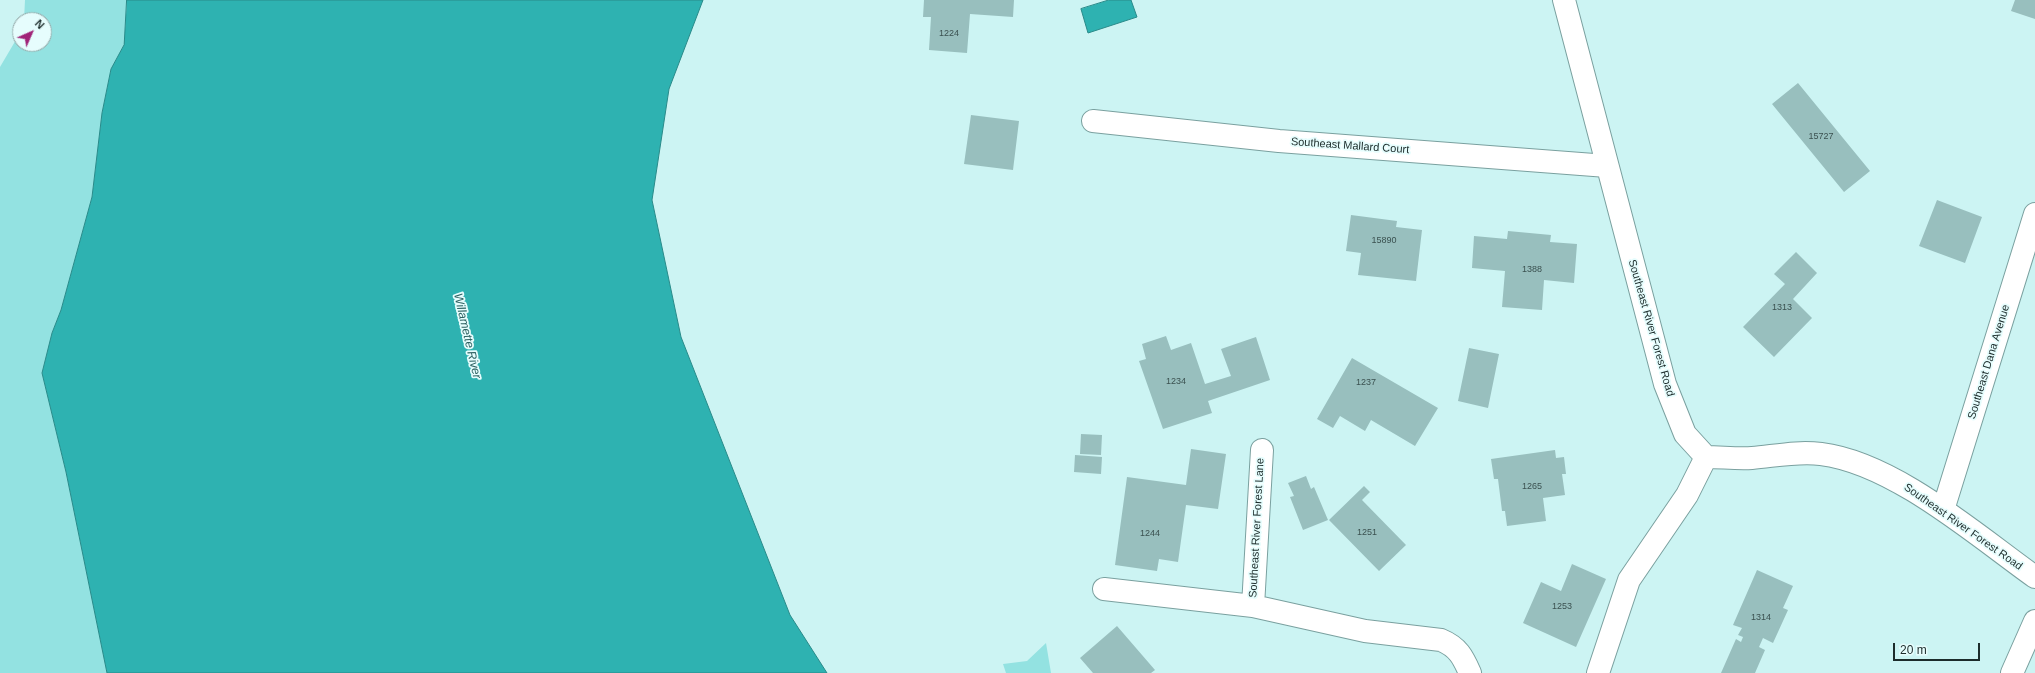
<!DOCTYPE html>
<style>
body{margin:0}
#map{position:relative;width:2035px;height:673px;overflow:hidden;background:#ccf4f3;font-family:Arial,sans-serif}
canvas{display:block}
.north{position:absolute;left:12px;top:12px;width:40px;height:40px;box-sizing:border-box;background:#e6fdfd;border:1px solid #95a9a9;border-radius:50%;rotate:45deg;font-size:11px;font-weight:700;line-height:16px;text-align:center;color:#1c2c2b}
.north::after{content:'';display:block;margin:auto;width:14px;height:18px;background:#a02478;clip-path:polygon(50% 0,100% 100%,50% 72%,0 100%)}
.scale{position:absolute;left:1893px;top:643px;width:87px;height:18px;box-sizing:border-box;border:2px solid #1c2c2b;border-top:0;padding-left:5px;font-size:12px;line-height:14px;white-space:nowrap;color:#1c2c2b;-webkit-text-stroke:3px #e6fdfd;paint-order:stroke}
</style>
<div id="map">
<canvas width="2035" height="673"></canvas>
<div class="north">N</div>
<div class="scale">20 m</div>
</div>
<script>
const g = document.querySelector('canvas').getContext('2d');
g.lineJoin = 'round';
function paint(path, color) {
  g.fillStyle = color;
  g.fill(path, 'evenodd');
}
function stroke(path, color, width, dash) {
  g.strokeStyle = color;
  g.lineWidth = width;
  g.lineCap = dash ? 'butt' : 'round';
  g.setLineDash(dash || []);
  g.stroke(path);
}
function drawText(font, color, halo, rows, align = 'center') {
  g.font = font + ' Arial,sans-serif';
  g.lineWidth = 3.5;
  g.setLineDash([]);
  g.textBaseline = 'middle';
  g.strokeStyle = halo;
  g.fillStyle = color;
  for (const [text, x, y, turn = 0] of rows) {
    g.save();
    g.translate(x, y);
    g.rotate((+turn || 0) * Math.PI / 180);
    g.textAlign = isNaN(turn) ? turn : align;
    if (halo) g.strokeText(text, 0, 0);
    g.fillText(text, 0, 0);
    g.restore();
  }
}
paint(new Path2D(`
 M25,0H127L124,45L111,69L102,113L92,197L61,310L52,333L42,373L66,472L107,673H0V67L20,33V44H44V20H24Z
 M1046,643L1051,673H1006L1003,664L1027,661Z`), '#93e2e1');
const water = new Path2D(`
 M127,0H703L669,89L652,200L681,337L790,615L827,673H107L66,472L42,373L52,333L61,310L92,197L102,113L111,69L124,45Z
 M1109,0H1131L1137,17L1088,33L1081,9Z`);
paint(water, '#2eb2b1');
stroke(water, '#298a89', 1);
paint(new Path2D(`
 M924,0H1014L1013,17L970,14L967,53L929,50L931,17H923Z
 M2015,0H2035V19L2011,11Z
 M1798,83L1870,171L1844,192L1772,104Z
 M971,115L1019,121L1013,170L964,164Z
 M1937,200L1982,217L1965,263L1919,246Z
 M1351,215L1397,221L1396,227L1422,230L1416,281L1358,275L1361,253L1346,251Z
 M1508,231L1551,235L1550,242L1577,244L1574,283L1544,280L1542,310L1502,307L1505,271L1472,268L1474,236L1507,239Z
 M1796,252L1817,273L1793,299L1812,318L1774,357L1743,327L1785,284L1774,274Z
 M1166,336L1171,350L1191,343L1205,384L1231,376L1221,349L1256,337L1270,380L1208,401L1212,413L1163,429L1139,361L1146,359L1142,344Z
 M1469,348L1499,354L1488,408L1458,401Z
 M1352,358L1438,408L1415,446L1371,420L1365,431L1340,416L1333,428L1317,419Z
 M1081,434L1102,435L1101,455L1080,454Z
 M1191,449L1226,454L1218,509L1186,505L1178,562L1159,559L1157,571L1115,565L1127,477L1186,485Z
 M1555,450L1556,458L1564,457L1566,474H1562L1565,495L1543,498L1546,521L1507,526L1505,511H1502L1498,479H1494L1491,459Z
 M1075,455L1102,457L1101,474L1074,472Z
 M1306,476L1311,489L1314,487L1328,520L1303,530L1290,497L1294,496L1288,483Z
 M1364,486L1370,492L1362,500L1406,545L1379,571L1329,520Z
 M1572,564L1606,579L1576,647L1523,623L1541,582L1561,591Z
 M1757,570L1793,586L1783,608L1788,610L1773,643L1763,638L1759,647L1765,650L1755,673H1721L1736,639L1741,642L1743,637L1738,635L1742,628L1733,625Z
 M1117,626L1155,670L1151,673H1093L1080,658Z`), '#98bfbe');
const minor = new Path2D(`
 M1564,0L1665,384L1685,434L1706,457C1721,457 1737,459 1752,458C1775,456 1797,451 1821,454C1894,463 1976,535 2035,577
 M1093,121L1279,141L1607,166
 M1943,510L2035,214
 M1104,589L1253,606L1365,631L1441,640C1458,647 1463,657 1470,673
 M1253,606L1262,450
 M1598,673L1629,580L1687,495L1706,457
 M2012,673L2035,621`);
stroke(minor, '#7aa09f', 24);
stroke(minor, '#fff', 22);
drawText('9px', '#3b5150', null, [
 ["1224",949,34],
 ["15727",1821,137],
 ["15890",1384,241],
 ["1388",1532,270],
 ["1313",1782,308],
 ["1234",1176,382],
 ["1237",1366,383],
 ["1265",1532,487],
 ["1251",1367,533],
 ["1244",1150,534],
 ["1253",1562,607],
 ["1314",1761,618]
]);
drawText('11px', '#1c2c2b', '#e6fdfd', [
 ["Southeast Mallard Court",1350,146,4],
 ["Southeast River Forest Road",1651,328,74],
 ["Southeast Dana Avenue",1989,362,-73],
 ["Southeast River Forest Road",1963,527,35],
 ["Southeast River Forest Lane",1257,528,-87]
]);
drawText('italic 12px', '#2d6161', '#e6fdfd', [
 ["Willamette River",467,336,77]
]);
</script>
